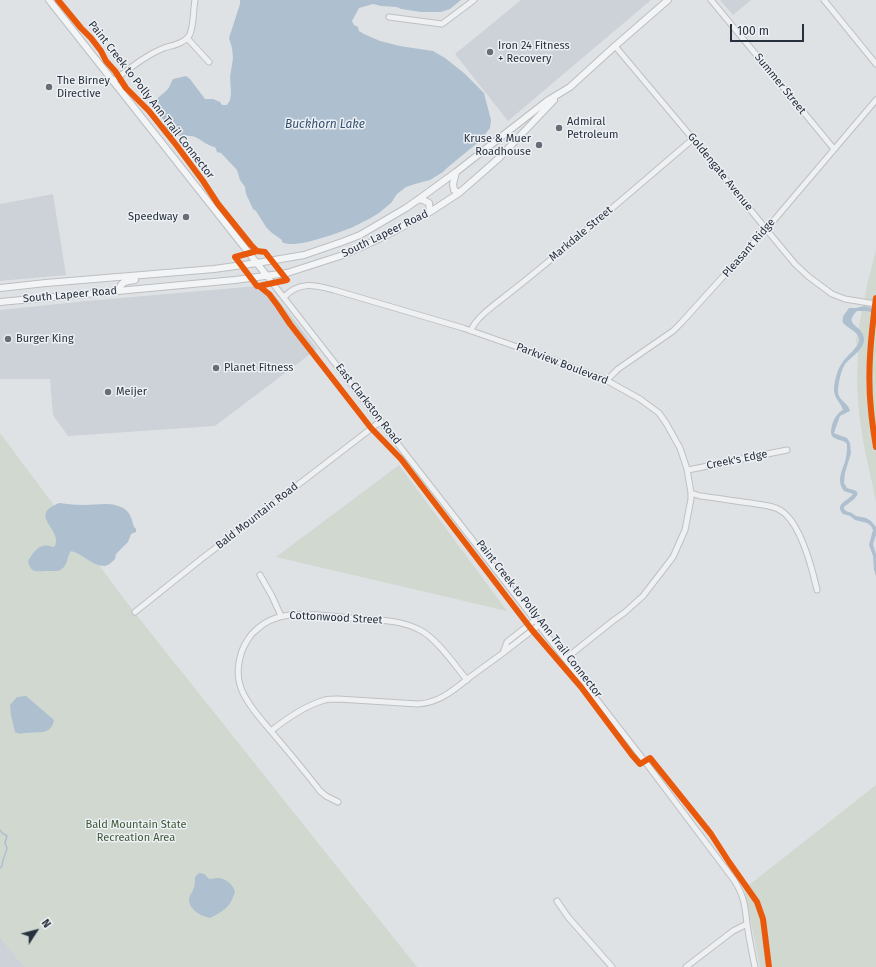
<!DOCTYPE html>
<style>
body{margin:0}
#map{position:relative;width:876px;height:967px;overflow:hidden;background:#dfe2e5;font-family:"Fira Sans",sans-serif}
canvas{display:block}
.north{position:absolute;left:16px;top:911px;width:40px;height:40px;-webkit-text-stroke:3px #edf0f4;paint-order:stroke;rotate:54deg;font-size:11px;font-weight:700;line-height:16px;text-align:center;color:#27303d}
.north::after{content:'';display:block;margin:auto;width:14px;height:18px;background:#27303d;clip-path:polygon(50% 0,100% 100%,50% 72%,0 100%)}
.scale{position:absolute;left:730px;top:24px;width:74px;height:18px;box-sizing:border-box;border:2px solid #27303d;border-top:0;padding-left:5px;font-size:12px;line-height:14px;white-space:nowrap;color:#27303d;-webkit-text-stroke:3px #edf0f4;paint-order:stroke}
</style>
<div id="map">
<canvas width="876" height="967"></canvas>
<div class="north">N</div>
<div class="scale">100 m</div>
</div>
<script>
const g = document.querySelector('canvas').getContext('2d');
g.lineJoin = 'round';
function paint(path, color) {
  g.fillStyle = color;
  g.fill(path, 'evenodd');
}
function stroke(path, color, width, dash) {
  g.strokeStyle = color;
  g.lineWidth = width;
  g.lineCap = dash ? 'butt' : 'round';
  g.setLineDash(dash || []);
  g.stroke(path);
}
function drawText(font, color, halo, rows, align = 'center') {
  g.font = font + ' "Fira Sans",sans-serif';
  g.lineWidth = 3;
  g.setLineDash([]);
  g.textBaseline = 'middle';
  g.strokeStyle = halo;
  g.fillStyle = color;
  for (const [text, x, y, turn = 0] of rows) {
    g.save();
    g.translate(x, y);
    g.rotate((+turn || 0) * Math.PI / 180);
    g.textAlign = isNaN(turn) ? turn : align;
    if (halo) g.strokeText(text, 0, 0);
    g.fillText(text, 0, 0);
    g.restore();
  }
}
paint(new Path2D(`
 M521,0H651L508,121L455,54Z
 M720,0H751L733,15Z
 M53,194L66,275L0,281V204Z
 M257,286L272,292L317,349L215,426L68,436L53,415L50,379H0V310L87,301Z
 M0,937L25,967H0Z`), '#cdd2d8');
paint(new Path2D(`
 M876,250V502L863,441L859,413L857,382L858,354L856,341L868,281Z
 M0,433L134,612L417,967H25L0,937Z
 M399,465L507,611L276,557Z
 M876,785V967H760L744,889Z`), '#d0d8d0');
paint(new Path2D(`
 M240,0H461L450,9L441,12H421L401,9L397,7L381,6L373,4L359,8L352,21L354,25L358,27L359,31L364,34L380,41L400,46L433,51L445,58L464,73L484,93L491,120L490,128L481,140L447,168L443,172L430,180L415,184L406,187L397,194L391,203L379,213L369,219L351,228C337,233 294,250 282,242V240L272,233L266,227L256,211L253,209L246,194L245,187L240,180L237,170L221,153L217,152L215,147C213,147 211,146 209,145C204,143 200,139 195,137C189,135 177,136 170,137L162,128L166,123C164,119 160,117 157,113C149,101 159,98 167,90C170,87 171,82 173,79L186,76L190,79L205,99H213L220,102L222,105H227L230,100L231,94L230,77L233,58L232,48L229,38L240,4Z
 M864,306L876,309V313L866,311H857C842,326 863,324 864,339C864,351 849,357 844,366C841,371 838,385 838,391C838,401 849,403 850,411L840,416L835,430L834,433L836,434L847,438L850,443L851,453L845,473L844,483L847,488C849,489 851,489 854,490C865,494 847,504 844,507V509L846,511L852,513L856,516L866,518L871,521L876,527V535L873,544L876,554V576L874,570L873,556L869,545L873,530L871,526L867,523L855,520L850,516L843,514C834,504 848,501 853,494L844,491C835,479 844,469 846,457C847,453 847,448 847,444C843,439 838,441 833,437C828,433 834,417 838,414C839,412 841,411 843,410C841,403 834,398 834,390C834,382 837,370 842,363C846,356 861,346 859,338C857,331 847,328 843,323C841,316 846,313 849,308H856Z
 M59,503C68,504 76,505 84,505C98,505 114,501 126,510C131,514 132,521 134,527L136,529V532L131,534L128,542L116,554L115,559C112,562 108,566 104,566C92,566 82,553 71,551C67,556 68,564 63,568C59,572 56,571 51,571C40,570 31,576 28,561C34,551 40,542 53,547L55,546C63,529 27,516 59,503Z
 M26,696L54,720C51,736 39,731 27,733C22,733 20,735 15,732L11,716L10,705L17,697Z
 M199,873C207,873 205,877 210,879C211,879 217,878 217,878C226,878 232,884 235,891C231,907 224,911 210,918C201,916 189,910 189,899C189,896 192,893 193,890C195,886 195,882 195,877Z`), '#aec0cf');
stroke(new Path2D(`
 M0,830L2,833L7,836L5,843L7,848C6,854 2,860 2,866L0,868`), '#aec0cf', 1.5);
const minor = new Path2D(`
 M711,0L834,149
 M824,0L876,64
 M389,17L442,24L474,0
 M187,38L209,62
 M615,46L693,139L766,229L795,264L809,277L832,294L845,299L876,304
 M113,81C129,69 146,55 164,48C173,45 183,44 189,36C194,28 193,10 195,0
 M267,276L640,755L734,880C744,896 745,905 747,924C749,938 752,953 755,967
 M284,297C299,281 314,285 334,290L463,328L546,357L604,379L640,399L659,413L666,423L680,448L687,469L691,493V499L685,530L673,557L643,596L624,613L614,620L565,659
 M471,331C474,318 501,300 512,291C574,242 633,190 693,139
 M607,380L618,369L673,331L682,322L775,219L876,100
 M688,470L787,450
 M691,493L700,496C717,498 734,501 751,503C760,505 770,505 778,509C800,519 812,568 817,590
 M260,575L272,596L281,616
 M135,612L200,560L381,421
 M535,620L507,642L503,653L539,625
 M271,731C286,719 307,705 325,700C329,699 334,699 338,699L418,704C439,703 454,690 470,677C481,669 492,661 503,653
 M338,802L326,796L320,791C304,770 287,750 270,730C260,718 244,700 240,685C236,672 239,653 247,641C249,638 251,634 254,632C280,605 319,616 352,618C374,620 399,619 420,630C437,639 454,664 467,680
 M557,901L568,917L612,967
 M686,967L733,931L747,924`);
const major = new Path2D(`
 M49,0L267,276
 M456,172L453,184L454,190L459,193
 M419,199L423,200L429,203L430,212
 M0,288L46,283L214,269L257,263L304,255L342,242L360,235L406,208L419,199L456,172L547,101L570,87L615,46L668,0
 M119,291C120,282 126,281 135,280
 M0,302L235,280L287,273L343,255L385,236L430,212L459,193L482,173L499,158L554,100`);
stroke(minor, '#bec0c3', 7);
stroke(major, '#bcbfc2', 8);
stroke(minor, '#eff0f1', 5);
stroke(major, '#f3f4f5', 6);
stroke(new Path2D(`
 M58,0L81,28L91,38L101,51L106,61L115,71L126,88L149,111L177,146L203,181L218,204L251,245L257,251L265,252L287,280L259,286L269,294L278,306L290,324L371,428L401,459L532,630L581,687L632,755L640,764L650,758L711,834L729,862L757,902L763,919L769,967
 M257,251L235,257L257,286H259
 M876,298C871,335 867,373 871,410C872,422 874,435 876,447`), '#e8590c', 6);
for (const [x, y, r, color] of [
 [490,52,4,"#676e78"],
 [49,87,4,"#676e78"],
 [559,128,4,"#676e78"],
 [539,145,4,"#676e78"],
 [186,217,4,"#676e78"],
 [8,339,4,"#676e78"],
 [216,368,4,"#676e78"],
 [108,392,4,"#676e78"]
]) {
  const dot = new Path2D();
  dot.arc(x, y, r, 0, 2 * Math.PI);
  g.fillStyle = color;
  g.fill(dot);
  stroke(dot, '#edf0f4', 1.5);
}
drawText('11px', '#27303d', '#edf0f4', [
 ["Iron 24 Fitness",498,46],
 ["+ Recovery",498,59],
 ["The Birney",57,81],
 ["Directive",57,94],
 ["Admiral",567,122],
 ["Petroleum",567,135],
 ["Kruse & Muer",531,139,"right"],
 ["Roadhouse",531,152,"right"],
 ["Speedway",178,217,"right"],
 ["Burger King",16,339],
 ["Planet Fitness",224,368],
 ["Meijer",116,392]
], 'left');
drawText('11px', '#27303d', '#edf0f4', [
 ["Summer Street",780,84,51],
 ["Paint Creek to Polly Ann Trail Connector",151,100,52],
 ["Goldengate Avenue",720,172,51],
 ["South Lapeer Road",385,234,-26],
 ["Markdale Street",581,234,-40],
 ["Pleasant Ridge",749,248,-49],
 ["South Lapeer Road",70,295,-5],
 ["Parkview Boulevard",562,364,21],
 ["East Clarkston Road",368,404,52],
 ["Creek's Edge",737,460,-11],
 ["Bald Mountain Road",257,516,-38],
 ["Cottonwood Street",336,618,3],
 ["Paint Creek to Polly Ann Trail Connector",539,619,52]
]);
drawText('11px', '#3d5835', '#edf0f4', [
 ["Bald Mountain State",136,825],
 ["Recreation Area",136,838]
]);
drawText('italic 12px', '#33516f', '#edf0f4', [
 ["Buckhorn Lake",325,125]
]);
</script>
